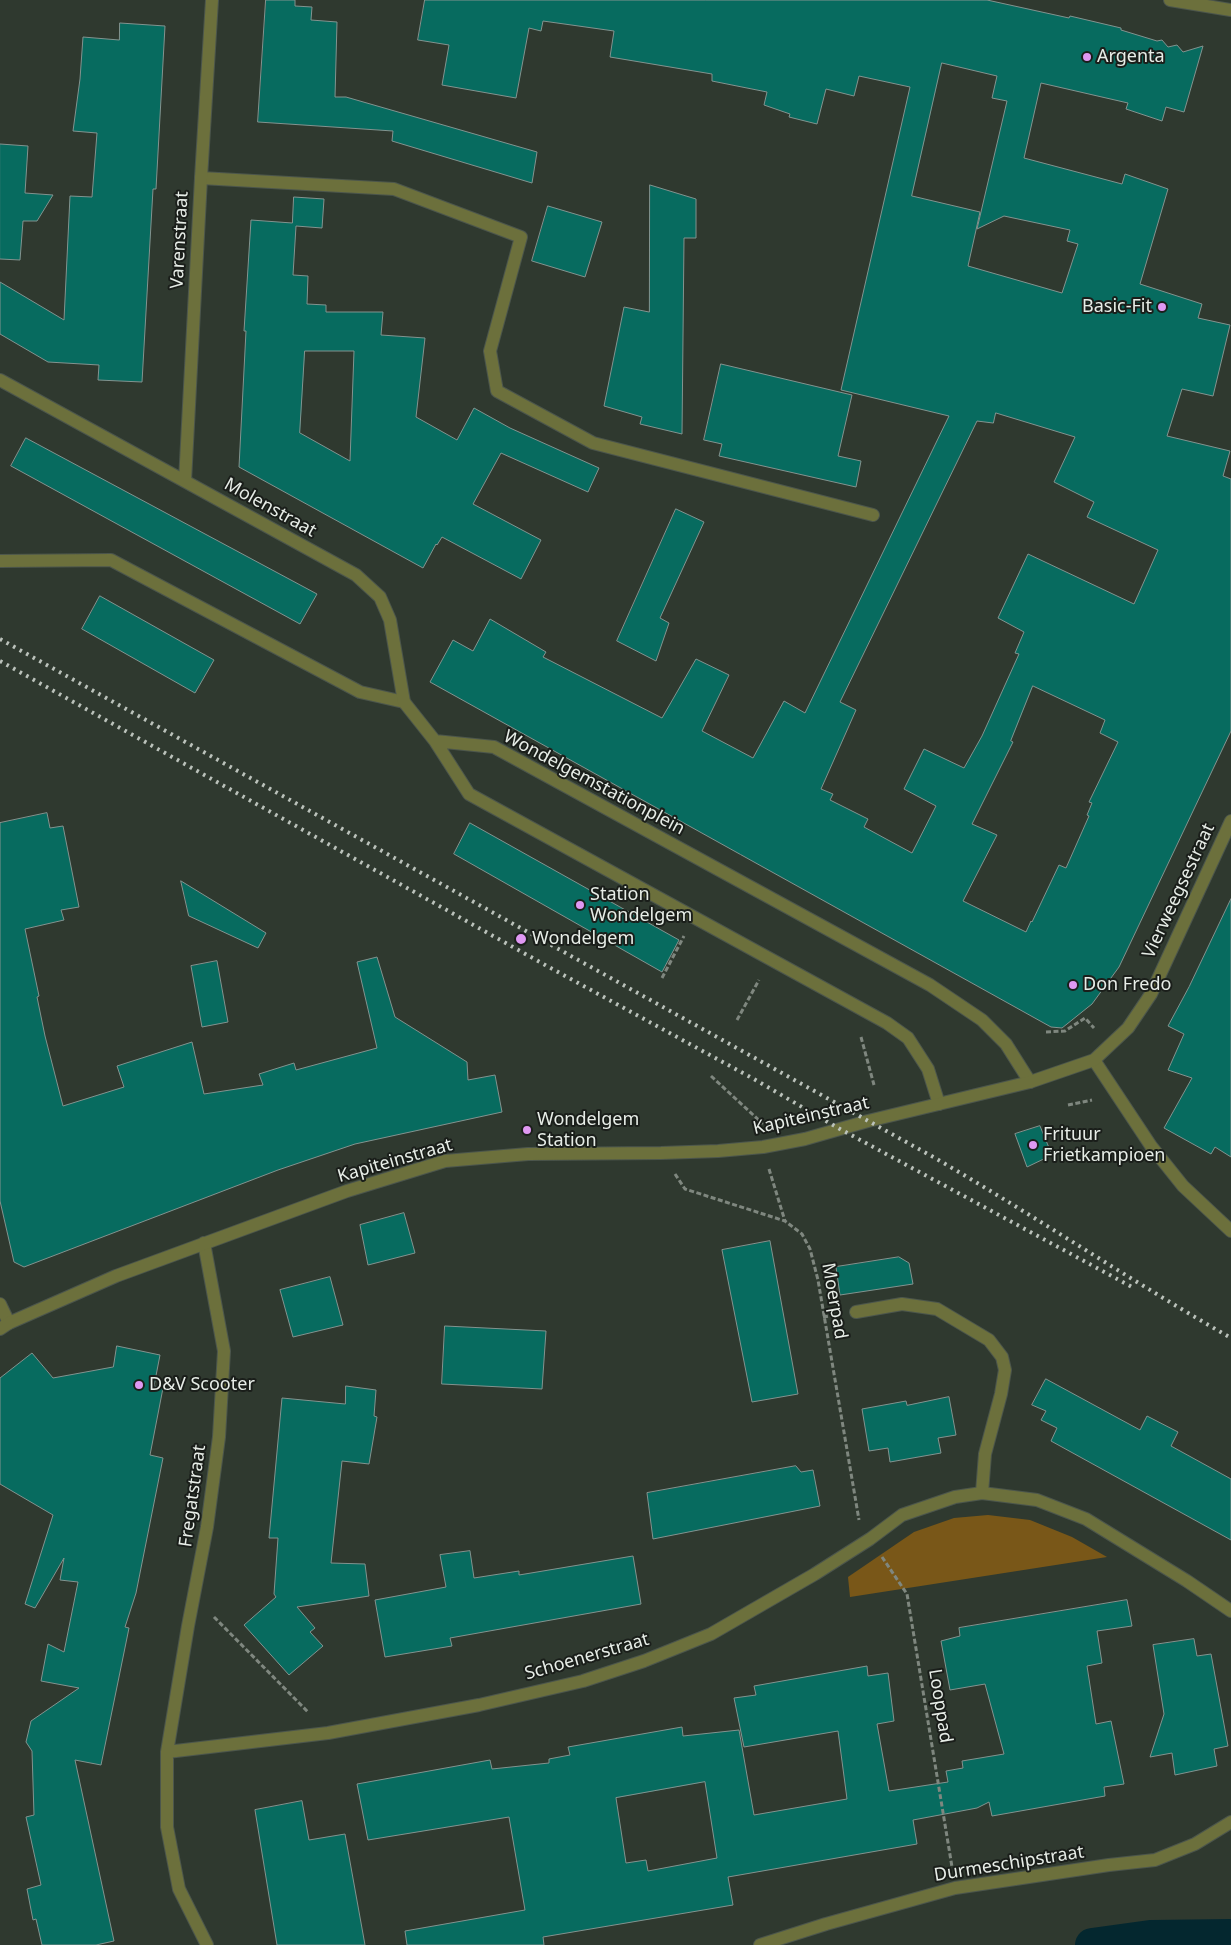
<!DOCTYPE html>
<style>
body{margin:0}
canvas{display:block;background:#2f392f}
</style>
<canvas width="1231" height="1945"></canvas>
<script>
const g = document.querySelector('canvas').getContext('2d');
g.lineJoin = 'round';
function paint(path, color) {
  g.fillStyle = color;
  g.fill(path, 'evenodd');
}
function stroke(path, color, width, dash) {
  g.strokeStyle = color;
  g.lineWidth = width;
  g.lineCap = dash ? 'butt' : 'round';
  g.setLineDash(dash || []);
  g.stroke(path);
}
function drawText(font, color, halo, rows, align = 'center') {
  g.font = font + ' "Noto Sans",sans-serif';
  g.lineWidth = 4;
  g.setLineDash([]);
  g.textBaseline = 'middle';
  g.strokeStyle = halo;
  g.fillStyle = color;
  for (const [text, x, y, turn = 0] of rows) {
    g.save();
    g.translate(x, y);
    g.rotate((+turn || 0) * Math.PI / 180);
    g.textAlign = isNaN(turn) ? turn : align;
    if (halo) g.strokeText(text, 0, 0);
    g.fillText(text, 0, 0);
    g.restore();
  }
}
paint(new Path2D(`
 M988,1515L1030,1520L1072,1537L1107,1557L850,1597L848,1577L914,1532L954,1518Z`), '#795718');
stroke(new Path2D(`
 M1092,1945L1150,1937L1231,1936`), '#04272f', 34);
const building = new Path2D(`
 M266,0H295V6L312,7L311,20L337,22L335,97H346L537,152L532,183L392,141L393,131L258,122Z
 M425,0H987L1069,18L1070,16L1121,28V30L1157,41L1162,40L1168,47L1177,45L1183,52L1203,46L1184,112L1166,107L1162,121L1126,109L1128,103L1041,83L1024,158L1122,184L1125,174L1168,189L1140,284L1202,304L1198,318L1230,325L1213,396L1182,389L1167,436L1230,451L1223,476L1231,479V731L1119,967L1092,1004L1062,1028L1051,1027L430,682L453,640L473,651L490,619L546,652L543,657L662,718L696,659L729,675L702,731L753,758L784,701L805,713L949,416L841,390L910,87L859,76L854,96L826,89L817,124L789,117L790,114L764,105L767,92L712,81V74L610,57L614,31L543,21L541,31L529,28L516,98L442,85L449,45L418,40ZM942,63L997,76L992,98L1007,101L977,229L1004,216L1070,230L1067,241L1078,244L1062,293L968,266L980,212L912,196ZM996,413L1075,437L1054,482L1094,502L1087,517L1158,550L1134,604L1028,554L998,618L1024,632L1015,653L1019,654L982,736L964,768L924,749L904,789L936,806L912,853L864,827L868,819L830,800L833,794L821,789L856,710L840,702L977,421L993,423ZM1033,686L1105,720L1100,733L1118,742L1089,802L1092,803L1087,815L1089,816L1066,868L1059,865L1032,922L1031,921L1026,932L963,901L997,835L972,824L1013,742L1011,741Z
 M120,23L165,26L156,189H153L142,382L98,380L99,365L48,362L0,334V282L64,320L70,196L92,197L97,133L73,131L80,79L83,37L119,40Z
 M0,144L28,146L25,193L53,195L37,221H23L20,260L0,259Z
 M650,185L696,199V238H684L682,434L640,424L642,417L604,406L624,307L649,312Z
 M294,197L324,199L322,228L296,226L293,275L308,276L307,304L326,305V312H383L381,335L425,338L416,417L457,440L474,408L510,428L599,468L588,492L501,453L473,504L541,540L521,579L442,537L437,545L436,544L423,568L239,467L246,331H244L251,220L292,223ZM305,351H354L350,461L300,433Z
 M548,206L602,222L585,277L532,261Z
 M721,364L852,395L838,456L861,461L856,487L719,456L722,444L704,440Z
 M26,438L317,594L300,624L11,466Z
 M676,509L704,522L660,618L669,623L656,661L617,641Z
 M100,596L214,660L195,693L82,629Z
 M47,813L50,828L63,826L79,907L61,910L64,920L25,929L39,996L37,997L45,1036L63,1106L124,1087L117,1066L192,1042L204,1094L263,1085L259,1074L294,1063L296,1070L377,1048L357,962L377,957L395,1017L467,1062L468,1080L495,1075L502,1112L355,1144L278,1170L24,1267L14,1262L0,1201V823Z
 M470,823L679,940L662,972L454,854Z
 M181,881L266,933L258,948L189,916Z
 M1231,899V1157L1215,1147L1211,1154L1164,1128L1192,1078L1168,1070L1184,1034L1168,1026L1189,987Z
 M217,961L228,1022L202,1027L191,966Z
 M1040,1126L1052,1155L1027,1167L1015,1134Z
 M404,1213L415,1253L368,1265L360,1225Z
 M770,1241L798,1394L752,1402L722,1250Z
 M899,1257L909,1263L913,1284L840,1295L836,1267Z
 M330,1277L343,1325L293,1337L280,1290Z
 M445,1326L546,1331L542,1389L442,1384Z
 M117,1346L160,1355L154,1386L163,1388L150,1455L163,1458L136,1593L125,1627L129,1628L101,1765L75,1760L114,1941L96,1945H42L36,1919L33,1920L27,1889L41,1885L26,1817L34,1815L32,1751L26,1742L31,1721L79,1688L41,1681L48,1644L64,1652L78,1582L60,1580L64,1558L35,1608L25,1604L53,1515L0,1484V1378L32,1353L53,1378L113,1367Z
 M1046,1379L1140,1430L1147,1416L1178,1432L1171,1446L1231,1479V1540L1051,1441L1057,1428L1041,1420L1046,1411L1032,1405Z
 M346,1386L376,1390L374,1416L377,1417L369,1464L342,1461L331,1563L365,1564L369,1596L297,1607L315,1628L310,1632L323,1646L289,1675L244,1625L276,1597L274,1594L278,1538H269L282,1398L345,1404Z
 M949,1397L956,1435L938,1438L941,1453L890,1462L888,1448L869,1451L862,1409L906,1401L907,1405Z
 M796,1466L801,1472L813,1470L820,1506L653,1539L647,1493Z
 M470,1551L474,1578L519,1571V1575L633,1556L641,1604L450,1638L452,1646L385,1657L375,1600L446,1587L440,1555Z
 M1127,1600L1132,1626L1097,1631L1102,1663L1087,1666L1096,1724L1111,1721L1124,1784L1104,1787L1105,1796L992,1816L989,1802L977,1808L913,1820L917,1844L728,1877L733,1905L543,1937L544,1945H407L405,1931L525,1910L509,1817L368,1840L357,1784L490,1760L492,1769L549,1763V1759L570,1755L568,1747L682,1727L683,1736L739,1730L754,1815L847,1799L838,1731L744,1747L734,1698L756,1695L754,1686L867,1666L868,1676L888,1673L894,1721L877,1724L889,1791L948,1782L946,1771L963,1768L962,1761L1004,1754L985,1684L950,1690L941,1641L960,1636L959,1628ZM705,1782L717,1858L648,1871L646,1860L626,1863L616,1798Z
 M1194,1639L1197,1656L1211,1654L1228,1746L1214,1749L1217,1766L1175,1775L1172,1753L1150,1757L1164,1714L1153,1645Z
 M302,1801L309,1840L345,1834L365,1945H277L255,1810Z`);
paint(building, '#076b5f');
stroke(building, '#82938f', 1);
const service = new Path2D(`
 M201,178L394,189L521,237L490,351L497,391L593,443L873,515
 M0,561L111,560L360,692L404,702`);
const minor = new Path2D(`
 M0,380L356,575L380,597L390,620L404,702L435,741L469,794L887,1023L908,1038L928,1069L939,1104
 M185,481L201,178L212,0
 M435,741L494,747L930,985L982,1020L1006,1044L1030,1082
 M1094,1060L1151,1146L1183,1186L1231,1231
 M204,1243L224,1351L219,1437L207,1527L188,1626L167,1752V1827L179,1889L207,1945
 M0,1304L9,1323
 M856,1312L902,1304L937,1309L989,1340L1002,1357L1005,1370L1001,1394L985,1454L982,1493
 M167,1752L328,1733L479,1705L583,1681L644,1661L711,1634L815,1574L870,1539L902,1515L955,1497L982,1493L1037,1500L1086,1519L1187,1581L1231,1611
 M760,1945L826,1924L955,1888L1109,1865L1155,1860L1195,1844L1231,1822`);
const tertiary = new Path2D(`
 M1170,0L1231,10
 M0,1329L9,1323L116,1276L347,1191L445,1161L528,1154L661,1153L718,1151L763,1147L805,1139L868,1121L1030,1082L1094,1060L1128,1028L1151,994L1231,821`);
stroke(service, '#4c564c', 14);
stroke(minor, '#4c564c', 14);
stroke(tertiary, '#4c564c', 14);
stroke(new Path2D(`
 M662,978L684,936
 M737,1020L759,980
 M1046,1032L1065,1031L1085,1018L1094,1028
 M861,1037L874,1085
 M711,1076L763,1124
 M1068,1105L1092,1100
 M769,1169L785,1221
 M675,1174L685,1189L785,1221L802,1234L810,1249L818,1280L859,1520
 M823,1317L835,1315
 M882,1557L907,1594L952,1867
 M214,1617L308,1712`), '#7f877f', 3, [5, 2.5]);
stroke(service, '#6c703c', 12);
stroke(minor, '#6c703c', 12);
stroke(tertiary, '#6c703c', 12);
stroke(new Path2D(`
 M0,639L935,1158C1035,1216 1131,1281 1231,1338
 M0,661L547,966L752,1078L840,1129L1132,1287`), '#bbc2bb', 4, [2.5, 5]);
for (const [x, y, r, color] of [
 [1087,57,5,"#df98f2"],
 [1162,307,5,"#df98f2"],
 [580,905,5,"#df98f2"],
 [521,939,6,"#df98f2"],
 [1073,985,5,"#df98f2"],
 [527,1130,5,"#df98f2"],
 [1033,1145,5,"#df98f2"],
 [139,1385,5,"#df98f2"]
]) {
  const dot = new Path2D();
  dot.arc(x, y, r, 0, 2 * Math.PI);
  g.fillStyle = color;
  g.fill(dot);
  stroke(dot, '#1a1e1a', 2);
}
drawText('18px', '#e7ede7', '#1a1e1a', [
 ["Argenta",1097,57],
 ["Basic-Fit",1152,307,"right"],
 ["Station",590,895],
 ["Wondelgem",590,916],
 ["Wondelgem",532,939],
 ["Don Fredo",1083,985],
 ["Wondelgem",537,1120],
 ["Station",537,1141],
 ["Frituur",1043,1135],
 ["Frietkampioen",1043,1156],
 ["D&V Scooter",149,1385]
], 'left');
drawText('18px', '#e7ede7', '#1a1e1a', [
 ["Varenstraat",180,240,-87],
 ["Molenstraat",270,508,29],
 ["Wondelgemstationplein",594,783,28],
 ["Vierweegsestraat",1179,891,-65],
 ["Kapiteinstraat",811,1116,-13],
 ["Kapiteinstraat",395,1161,-16],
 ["Moerpad",834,1301,80],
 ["Fregatstraat",193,1496,-82],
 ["Schoenerstraat",587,1657,-16],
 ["Looppad",940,1706,81],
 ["Durmeschipstraat",1009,1864,-9]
]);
</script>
